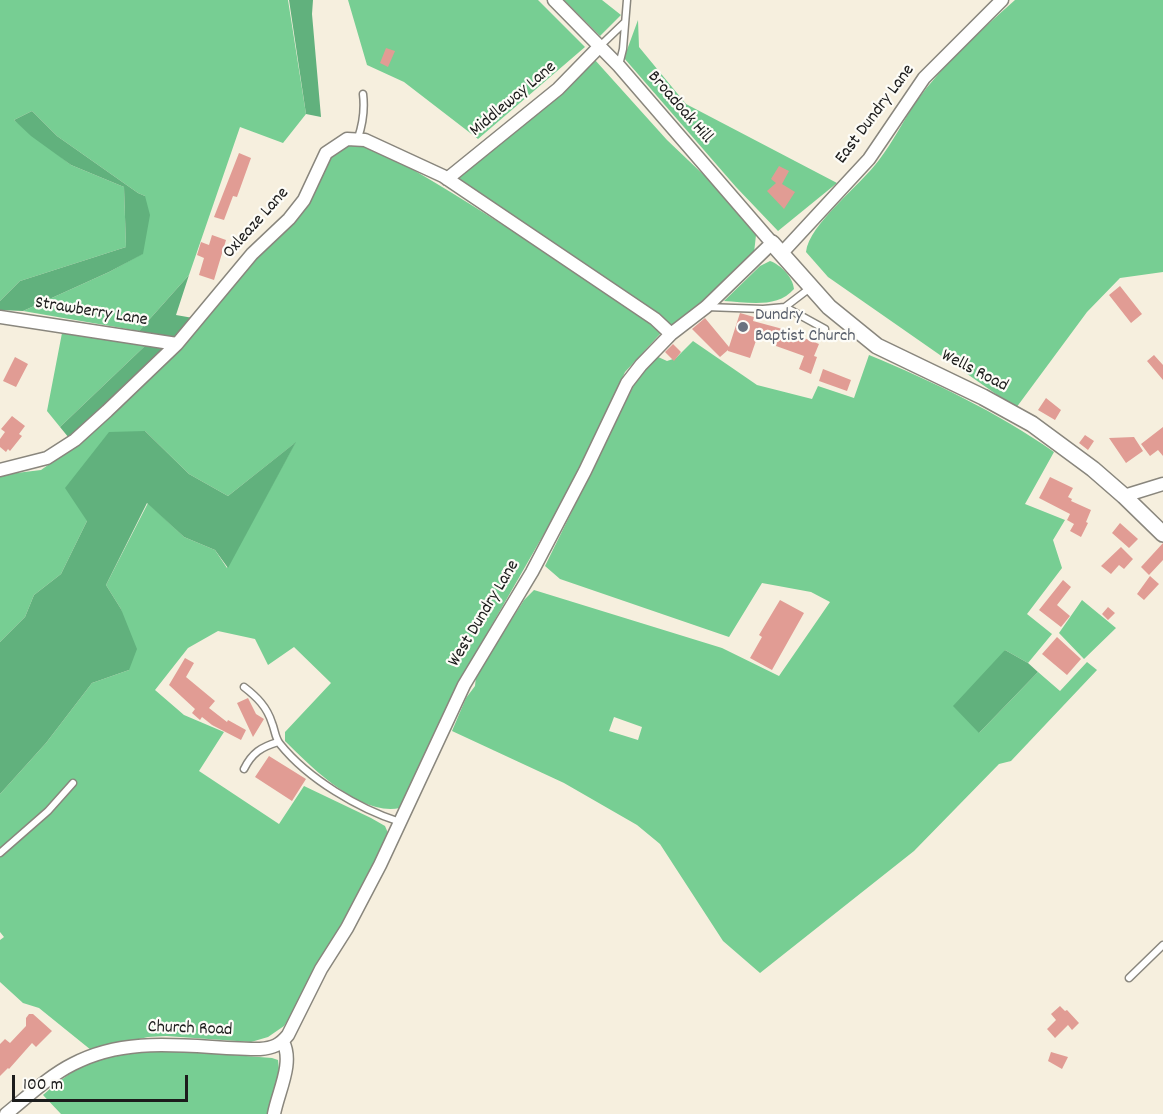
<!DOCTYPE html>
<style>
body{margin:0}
#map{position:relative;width:1163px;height:1114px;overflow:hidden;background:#f6efde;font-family:Dekko,sans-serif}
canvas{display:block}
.scale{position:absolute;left:12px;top:1075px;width:176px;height:27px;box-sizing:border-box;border:3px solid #1c1c1c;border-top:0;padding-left:8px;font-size:18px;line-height:21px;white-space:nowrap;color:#1c1c1c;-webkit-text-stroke:4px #fdfcf7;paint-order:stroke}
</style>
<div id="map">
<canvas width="1163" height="1114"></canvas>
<div class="scale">100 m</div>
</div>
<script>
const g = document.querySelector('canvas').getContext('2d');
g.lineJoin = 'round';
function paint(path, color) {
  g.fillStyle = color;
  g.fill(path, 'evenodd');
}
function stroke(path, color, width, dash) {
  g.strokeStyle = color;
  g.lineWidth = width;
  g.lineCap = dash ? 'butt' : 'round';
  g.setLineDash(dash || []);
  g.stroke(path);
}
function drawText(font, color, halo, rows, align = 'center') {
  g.font = font + ' Dekko,sans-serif';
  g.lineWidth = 4.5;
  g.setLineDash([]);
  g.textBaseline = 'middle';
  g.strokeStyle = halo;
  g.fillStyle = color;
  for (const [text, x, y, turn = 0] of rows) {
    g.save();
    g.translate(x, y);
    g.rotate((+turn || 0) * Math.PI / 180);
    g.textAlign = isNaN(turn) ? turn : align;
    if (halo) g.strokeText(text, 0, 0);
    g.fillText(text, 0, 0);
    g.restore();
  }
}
paint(new Path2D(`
 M0,0H288L306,114L283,143L240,127L189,275L139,331L23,311L109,272L142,254L145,196L138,193L57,136L32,111L14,120L71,165L124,187L126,247L20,281L0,301Z
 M348,0H538L585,47L478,139L404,82L367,65Z
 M564,0H602L621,15L600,36Z
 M1015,0H1163V272L1120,278L1087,312L1016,408L828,277L806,252C809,224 861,185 879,160C893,142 903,121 916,102C943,64 980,31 1015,0Z
 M638,20L639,47L686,104L837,183L778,231L736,187L624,58Z
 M595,60L667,140L730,200L756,235L754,253L738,274L676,324H668L593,270L456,179L563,91Z
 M365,142C424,175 481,210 537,247C580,274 623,300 661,333L625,372L599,431L557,511L457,686L400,808C361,817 310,766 285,741V732L331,683L294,647L268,665L255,639L218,631L188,648L155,690L184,715L224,732L199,771L279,824L304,786L371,818L385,826L388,833L360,892L341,927L314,968L294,1011L284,1026L268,1037L251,1042L166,1036L148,1037L91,1050L39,1008L23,1003L0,982V940L4,937L0,932V794L46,743L92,683L129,670L121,609L106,585L148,503L184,537L215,550L227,568L295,443L228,496L189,474L145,431L87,521L61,574L34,595L25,617L0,642V475L41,470L81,442L180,349L255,260L288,226L328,159L338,148Z
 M770,261C781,265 793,277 794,289C777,309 747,302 724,301L760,266Z
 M62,333L147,344L60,427L47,411Z
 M693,341L757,385L812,399L818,386L854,398L869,355C934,382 997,412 1054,452L1025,504L1065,520L1053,540L1062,568L1027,614L1052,634L1028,663L1005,650L979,733L1038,672L1060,691L1087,662L1097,670L1011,761L999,764L914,851L760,973L723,941L660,844L637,825L564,783L452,731L466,698L475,686L476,676L524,600L534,590L722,648L779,676L830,602L811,592L762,583L729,637L560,579L545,566L636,381L656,356L667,361L676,358ZM614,717L642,727L638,740L609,731Z
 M1082,600L1116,628L1084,659L1059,633Z
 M168,1050L272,1058L278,1060L279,1069L270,1114H61L43,1095C51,1088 59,1081 68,1075C96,1055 135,1053 168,1050Z`), '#77ce93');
paint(new Path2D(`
 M289,0H313L312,14L321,117L306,114Z
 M32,111L57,136L138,193L145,196L150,215L143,254L109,272L23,311L0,310V301L20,281L126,247L124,187L71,165L31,136L14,120Z
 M189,275L176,315L193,318L176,339L139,331Z
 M147,344L168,346L69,438L60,427Z
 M145,431L189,474L228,496L296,442L228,568L215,550L184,537L147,503L106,585L121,609L137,649L129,670L92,683L46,743L0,794V642L25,617L34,595L61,574L87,521L65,488L109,432Z
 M1005,650L1028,663L1038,672L979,733L953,706Z`), '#61b17d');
paint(new Path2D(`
 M386,48L395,51L388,67L380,63Z
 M239,153L251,158L237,197L233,196L224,220L214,217Z
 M779,166L789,171L782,184L795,192L784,209L767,191L776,183L771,179Z
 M212,235L226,240L214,280L199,275L204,258L197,255L201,242L209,245Z
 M1120,286L1142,314L1131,323L1109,295Z
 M740,313L754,317L753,321L779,328L819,344L814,356L817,357L811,374L799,369L804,356L776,346L777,341L758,335L750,358L728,351V350L720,357L692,329L705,318L729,347Z
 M673,344L681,352L674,361L665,352Z
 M1154,355L1163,365V380L1147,361Z
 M15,357L28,364L16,387L3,381Z
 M823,369L851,380L847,391L819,381Z
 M1046,398L1061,410L1055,420L1038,410Z
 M12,416L25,426L19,434L22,436L10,451L8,449L6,452L0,447V439L5,432L1,429Z
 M1163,427V456L1158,450L1150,456L1141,444Z
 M1085,435L1094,441L1088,450L1079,443Z
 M1134,437L1143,451L1126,463L1109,438Z
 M1050,477L1073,488L1068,497L1072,499L1071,501L1091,510L1086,522L1088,523L1081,537L1070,531L1074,524L1067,520L1070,514L1039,498Z
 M1120,523L1138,539L1129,548L1112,533Z
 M1163,543V560L1149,575L1141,567Z
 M1121,547L1133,559L1124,569L1119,565L1111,574L1101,566Z
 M1150,576L1159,584L1144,600L1137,594Z
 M1063,580L1071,587L1057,605L1070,616L1061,627L1039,610Z
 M780,600L804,613L772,670L750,658L762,637L759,635Z
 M1108,607L1115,613L1108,620L1102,614Z
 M1057,637L1081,659L1067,675L1042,654Z
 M185,658L194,663L186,677L215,701L209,708L227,722L228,720L246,730L241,740L212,725L202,717L200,720L192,713L195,709L169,685Z
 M248,698L256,714L264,719L253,737L237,703Z
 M269,756L306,779L292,801L255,777Z
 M1060,1006L1065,1011L1067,1010L1079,1023L1072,1030L1068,1025L1055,1038L1047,1029L1056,1020L1051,1014Z
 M29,1014H33L52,1031L36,1047L32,1043L9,1069L8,1068L0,1076V1044L5,1039L10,1043L26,1026V1018Z
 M1051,1052L1068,1057L1062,1069L1048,1061Z`), '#e19c94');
const service = new Path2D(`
 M600,46L625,22
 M619,65L623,49L627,0
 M358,138C363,123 365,110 363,94
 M706,307L763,309L785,307L810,288
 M785,307L825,329
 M244,687C257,697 267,707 272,723C275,730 275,738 280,744C308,779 359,809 400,822
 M244,769C252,753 261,747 278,742
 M0,853L48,811L73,783
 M1129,978L1163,945`);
const minor = new Path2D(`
 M447,179L558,89L600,46
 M781,254L869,159L924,78L1002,0
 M0,317L177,344
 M0,470L47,458L75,440L107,411L177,344L252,254L289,219L304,200L326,153L347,139L365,140L443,176L655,319L671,334
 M1124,496L1163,484
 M6,1114C27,1097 49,1076 73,1064C132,1033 197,1049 260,1049C273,1048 280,1045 288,1035L321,969L347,928L380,865L464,685L532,572L585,471L627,383L641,365L671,334L706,307L772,243L619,66L554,0
 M274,1114C278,1092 294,1063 283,1042`);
const tertiary = new Path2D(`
 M772,243L829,307L877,346L983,397L1032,424L1093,469L1124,496L1163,534`);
stroke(service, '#89867d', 9);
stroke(minor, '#89867d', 15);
stroke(tertiary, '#89867d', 18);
stroke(service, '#fff', 6);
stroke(minor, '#fff', 12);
stroke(tertiary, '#fff', 15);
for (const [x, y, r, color] of [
 [743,327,6,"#6b7280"]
]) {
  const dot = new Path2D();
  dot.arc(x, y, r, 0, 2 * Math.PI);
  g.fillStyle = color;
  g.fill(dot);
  stroke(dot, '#fdfcf7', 2);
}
drawText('18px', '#1c1c1c', '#fdfcf7', [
 ["Middleway Lane",514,100,-40],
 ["Broadoak Hill",679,108,49],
 ["East Dundry Lane",876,115,-53],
 ["Oxleaze Lane",257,224,-48],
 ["Strawberry Lane",91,313,9],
 ["Wells Road",974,372,27],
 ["West Dundry Lane",485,614,-59],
 ["Church Road",190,1030,2]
]);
drawText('18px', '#5b616d', '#fdfcf7', [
 ["Dundry",755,317],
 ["Baptist Church",755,338]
], 'left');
</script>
